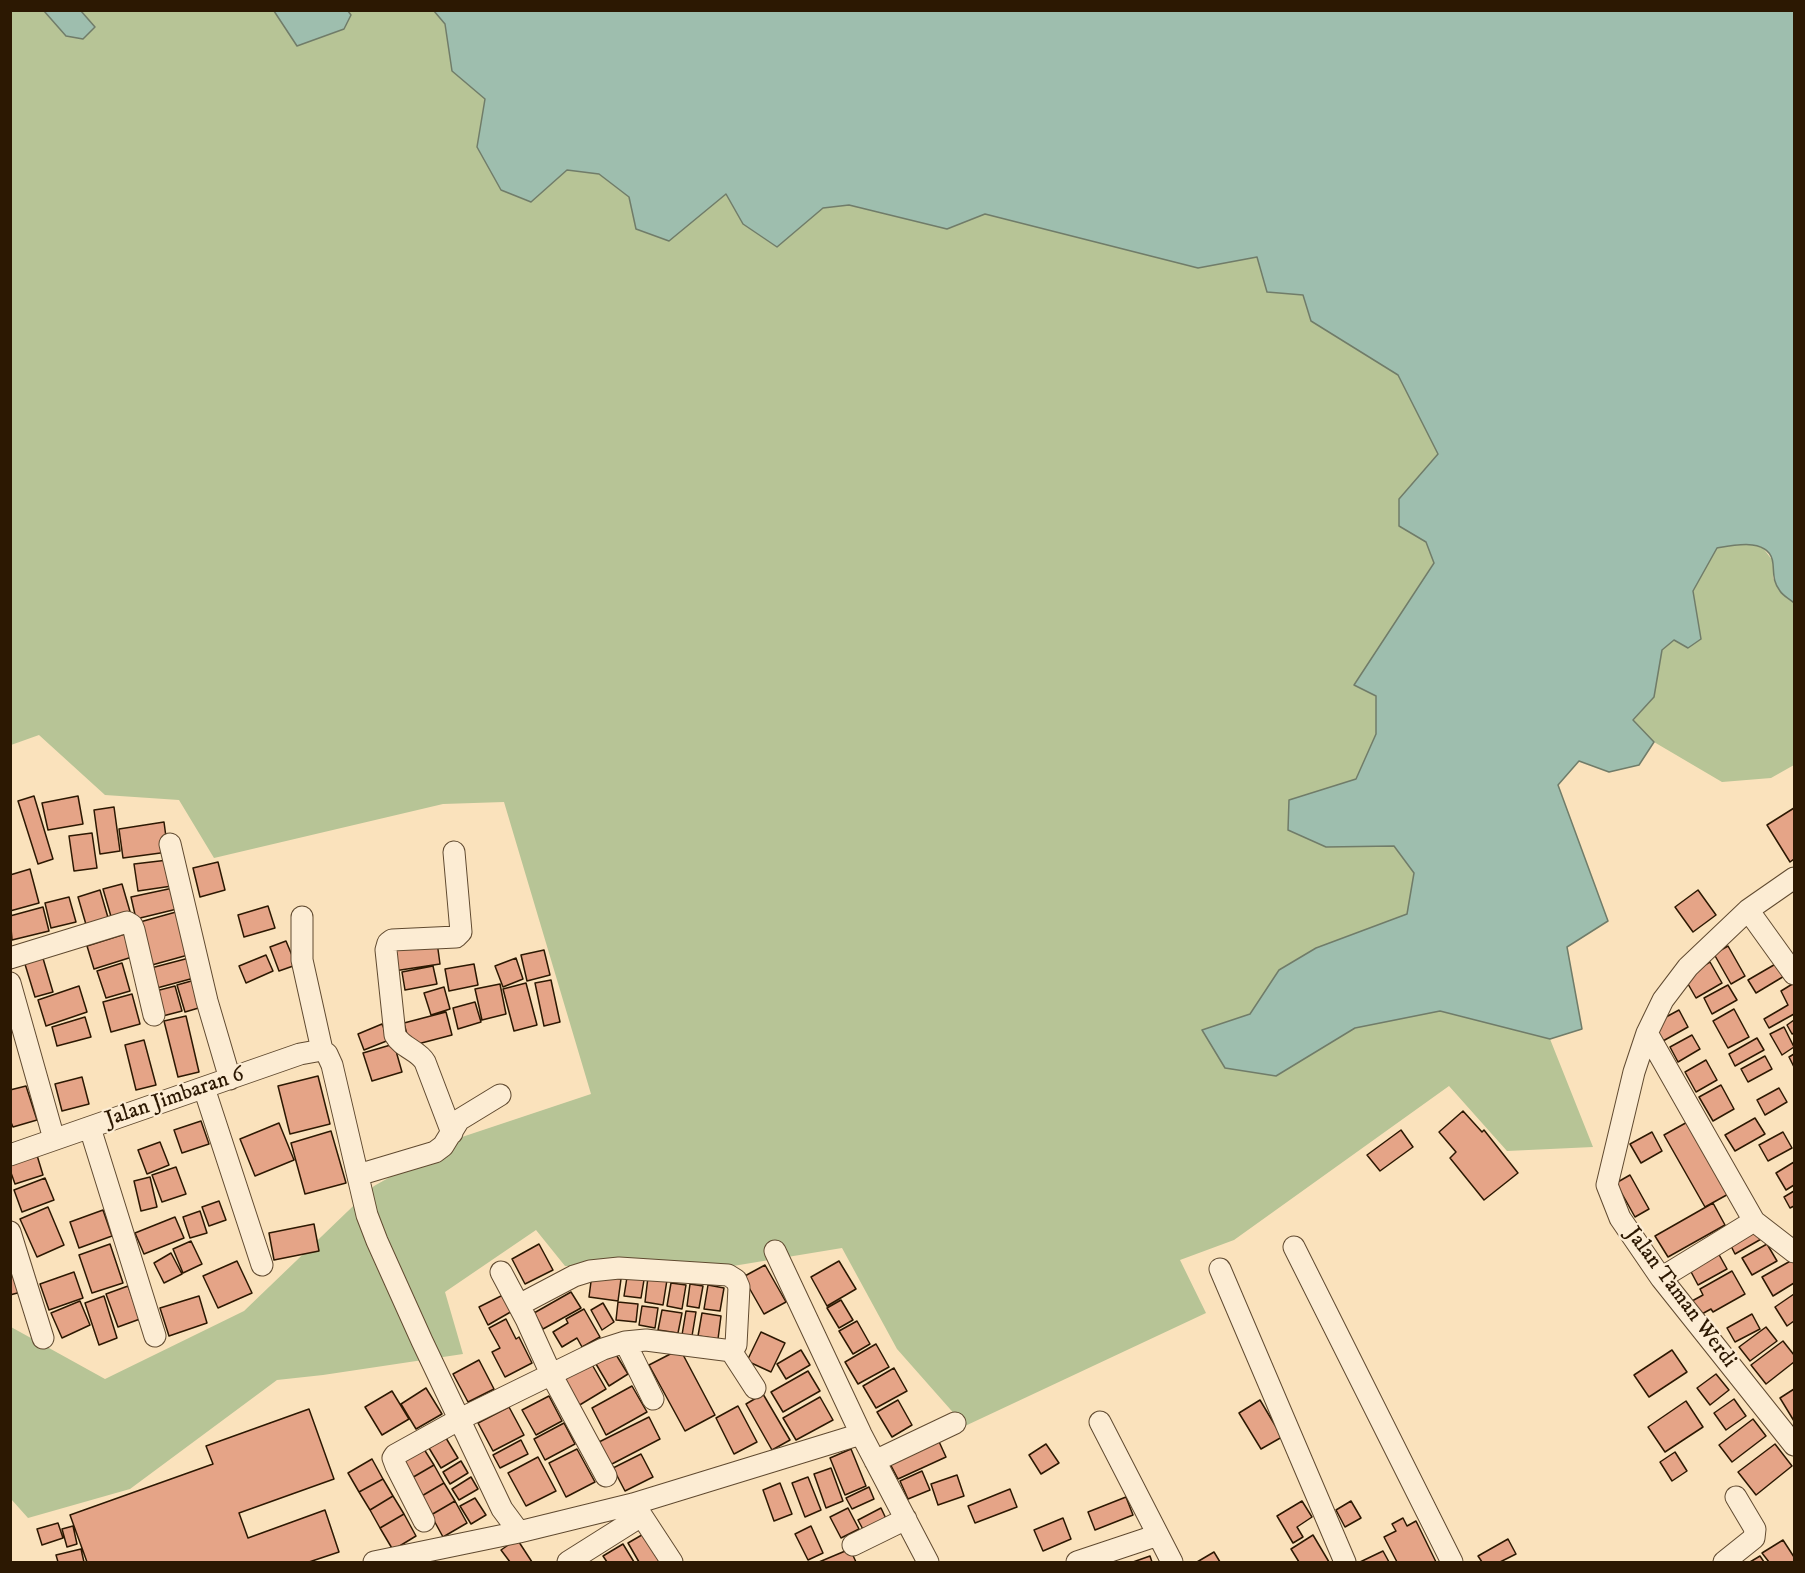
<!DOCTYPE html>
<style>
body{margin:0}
#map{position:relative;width:1805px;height:1573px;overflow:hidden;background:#fae2bc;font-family:"IM FELL DW Pica",serif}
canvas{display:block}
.frame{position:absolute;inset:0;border:12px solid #2c1802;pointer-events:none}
</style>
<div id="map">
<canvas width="1805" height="1573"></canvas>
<div class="frame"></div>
</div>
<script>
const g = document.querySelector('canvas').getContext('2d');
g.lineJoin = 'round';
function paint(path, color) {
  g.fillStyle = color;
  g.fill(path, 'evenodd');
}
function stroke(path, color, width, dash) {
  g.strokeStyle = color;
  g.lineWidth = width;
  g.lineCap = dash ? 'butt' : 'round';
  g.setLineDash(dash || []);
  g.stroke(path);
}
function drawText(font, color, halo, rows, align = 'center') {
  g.font = font + ' "IM FELL DW Pica",serif';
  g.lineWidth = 4.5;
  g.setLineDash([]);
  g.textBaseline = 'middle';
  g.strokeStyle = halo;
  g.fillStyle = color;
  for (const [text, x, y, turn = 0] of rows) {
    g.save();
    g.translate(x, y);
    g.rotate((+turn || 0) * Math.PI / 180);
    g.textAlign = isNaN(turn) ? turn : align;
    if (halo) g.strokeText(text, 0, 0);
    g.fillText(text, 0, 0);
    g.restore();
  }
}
paint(new Path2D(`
 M11,11H44L66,36L95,27L81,11H274L297,46L351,15L348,11H434L445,24L452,71L485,99L477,147L501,190L530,202L567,170L599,174L629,197L636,229L726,194L743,224L777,247L823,207L849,205L947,229L985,214L1198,267L1257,257L1303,295L1311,321L1398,375L1438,454L1399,499L1426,542L1434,562L1355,685L1376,696V734L1356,779L1290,800L1326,847L1394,846L1414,873L1407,915L1316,948L1279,970L1250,1014L1202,1031L1276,1076L1355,1028L1440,1011L1550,1039L1593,1147L1507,1151L1449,1086L1234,1240L1180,1260L1206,1313L965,1426L897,1349L842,1248L733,1266H565L536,1230L445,1292L463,1354L323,1375L277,1380L130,1489L28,1518L11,1499V1327L105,1379L244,1311L374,1186L462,1137L591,1094L504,802L443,804L214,858L179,800L105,795L39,735L11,745Z
 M1748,543L1763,548L1773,561V578L1781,593L1794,603V765L1771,778L1722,782L1654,742L1633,721L1654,697L1662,650L1674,640L1701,639L1693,591L1717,548Z`), '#b7c496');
const water = new Path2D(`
 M44,11H81L95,27L83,39L66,36Z
 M274,11H348L351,15L344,29L297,46Z
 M434,11H1794V603C1790,599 1783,596 1780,591C1773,582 1774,575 1773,564C1771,537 1734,545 1717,548L1693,591L1701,639L1688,648L1674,640L1662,650L1654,697L1633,720L1654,742L1639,765L1609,772L1579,761L1558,785L1608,921L1567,947L1582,1029L1550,1039L1440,1011L1355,1028L1276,1076L1225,1068L1202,1030L1250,1014L1279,970L1316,948L1407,914L1414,873L1394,846L1326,847L1288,830L1289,800L1356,779L1376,734V696L1354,685L1434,563L1426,542L1399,526V499L1438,454L1398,375L1311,321L1303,295L1267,292L1257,257L1198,268L985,214L947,229L849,205L823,208L777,247L743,224L726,194L669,241L636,229L629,197L599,174L567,170L531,202L501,190L477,147L485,99L452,71L445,24Z`);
paint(water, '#9ebeae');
stroke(water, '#707c69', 1.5);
const building = new Path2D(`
 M34,796L53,859L38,864L18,801Z
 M78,796L83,824L48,830L42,803Z
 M114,807L120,851L100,854L94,810Z
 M1794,808V859L1790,862L1767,825Z
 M164,822L168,852L123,858L119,829Z
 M92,833L97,868L74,871L69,836Z
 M168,860L172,886L138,891L134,864Z
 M218,862L225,890L200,897L193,868Z
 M30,869L39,903L10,911V875Z
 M122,884L131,915L112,920L103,889Z
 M173,888L177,909L136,919L131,897Z
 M100,890L109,921L87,928L78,897Z
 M1698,890L1716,915L1693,932L1675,907Z
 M69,897L76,922L51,928L45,903Z
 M268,906L275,928L244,937L238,915Z
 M43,907L49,931L12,940L10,916Z
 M176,912L188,955L152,965L140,922Z
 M125,934L132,957L94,969L87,946Z
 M286,941L296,965L279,971L270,947Z
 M437,942L440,964L394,971L390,949Z
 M1728,946L1745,976L1731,984L1714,954Z
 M544,950L550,975L527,981L521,955Z
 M42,955L53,992L35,997L24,961Z
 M266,955L273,971L246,983L239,966Z
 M189,958L194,978L157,988L151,968Z
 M516,958L523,979L503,987L495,966Z
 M1710,962L1722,983L1696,998L1684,977Z
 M1779,962L1786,975L1756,993L1748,980Z
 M122,963L130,991L106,998L97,971Z
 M474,964L478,985L449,991L445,969Z
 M433,966L437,984L405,990L402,972Z
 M195,980L202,1007L185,1012L177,985Z
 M551,980L560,1022L544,1026L535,983Z
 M526,983L537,1025L514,1031L503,989Z
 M1794,983V1014L1769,1028L1764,1019L1788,1005L1781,991Z
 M500,984L506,1014L482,1020L475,989Z
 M1728,985L1737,1000L1712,1014L1704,998Z
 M79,986L87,1012L46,1026L38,1000Z
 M175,986L182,1011L159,1017L152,992Z
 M444,987L450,1009L431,1015L424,993Z
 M132,994L140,1024L111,1032L103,1002Z
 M475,1002L481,1022L458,1029L453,1008Z
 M1734,1009L1749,1037L1728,1048L1713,1021Z
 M1679,1010L1688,1027L1663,1041L1653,1024Z
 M446,1012L452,1035L410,1046L404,1023Z
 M186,1016L199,1072L178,1077L164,1021Z
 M85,1017L91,1037L57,1046L52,1027Z
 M1794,1020V1033L1792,1034L1787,1025Z
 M382,1024L389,1040L364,1050L358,1034Z
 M1784,1027L1794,1047L1782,1055L1770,1034Z
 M1692,1035L1700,1049L1678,1062L1670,1047Z
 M1757,1038L1764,1050L1735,1066L1729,1054Z
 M144,1040L156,1085L136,1090L125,1045Z
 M394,1044L402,1072L372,1081L363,1053Z
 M1794,1054V1067L1789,1057Z
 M1765,1056L1772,1069L1748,1082L1741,1069Z
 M1706,1060L1717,1080L1696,1092L1685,1072Z
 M318,1076L330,1124L290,1134L278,1086Z
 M82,1077L89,1104L62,1111L55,1084Z
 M1721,1085L1734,1109L1713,1121L1699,1097Z
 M26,1086L37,1120L13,1127L10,1120V1090Z
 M1779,1088L1787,1102L1765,1115L1757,1100Z
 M1463,1111L1482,1132L1484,1130L1518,1173L1484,1200L1450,1158L1456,1152L1439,1132Z
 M1755,1118L1765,1134L1735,1151L1725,1135Z
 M1691,1120L1732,1192L1705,1207L1664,1135Z
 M201,1121L209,1144L182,1153L174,1130Z
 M279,1123L294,1160L255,1176L240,1139Z
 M1401,1130L1413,1147L1380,1171L1367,1155Z
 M331,1131L346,1183L305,1194L291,1143Z
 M1652,1132L1662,1151L1641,1163L1630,1144Z
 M1783,1132L1792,1148L1768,1161L1759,1145Z
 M160,1142L169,1165L147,1174L138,1150Z
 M36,1152L43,1175L15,1184L10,1170V1161Z
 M1794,1162V1185L1786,1190L1776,1173Z
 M176,1167L186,1194L162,1202L152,1175Z
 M1630,1175L1649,1209L1635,1217L1616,1183Z
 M150,1177L157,1207L141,1211L134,1181Z
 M45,1178L54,1200L22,1212L14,1190Z
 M1794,1191V1206L1790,1208L1784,1197Z
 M219,1201L226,1220L209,1226L202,1207Z
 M1713,1203L1725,1225L1668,1257L1655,1236Z
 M48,1207L64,1245L37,1257L20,1219Z
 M103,1210L112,1236L79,1248L70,1222Z
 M200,1211L207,1233L190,1238L183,1217Z
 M175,1217L184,1238L144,1254L135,1233Z
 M314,1224L319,1251L274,1260L269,1233Z
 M1757,1228L1763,1238L1735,1254L1730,1244Z
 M191,1241L202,1264L183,1273L173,1249Z
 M110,1244L123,1283L92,1293L79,1255Z
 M539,1244L553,1270L525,1284L512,1259Z
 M1767,1244L1777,1261L1752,1275L1742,1258Z
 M1717,1251L1727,1269L1698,1285L1689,1268Z
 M171,1253L182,1274L164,1283L154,1263Z
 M1794,1259V1283L1773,1296L1762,1277Z
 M237,1261L252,1293L218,1308L203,1276Z
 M839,1261L856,1289L827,1306L811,1277Z
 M765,1265L786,1302L764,1314L743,1277Z
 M10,1268L21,1292L10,1295Z
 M628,1271L645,1274L641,1298L624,1296Z
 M1732,1271L1745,1294L1713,1312L1711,1309L1700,1315L1692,1301L1703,1295L1700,1289Z
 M74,1272L83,1298L49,1310L40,1284Z
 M592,1274L621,1279L618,1301L589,1297Z
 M648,1277L667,1280L663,1305L645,1302Z
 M671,1283L686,1285L682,1309L667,1306Z
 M690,1284L703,1286L699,1308L687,1306Z
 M708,1285L724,1288L720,1311L704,1309Z
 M128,1286L140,1319L118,1327L106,1294Z
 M571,1292L581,1308L543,1329L534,1313Z
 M505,1294L514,1310L488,1325L479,1307Z
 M1794,1294V1321L1787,1326L1775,1307Z
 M104,1296L117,1338L99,1345L85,1303Z
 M199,1296L207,1323L169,1336L160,1308Z
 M841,1300L853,1320L839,1328L827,1308Z
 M80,1301L90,1325L62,1338L51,1313Z
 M618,1302L638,1304L636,1322L616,1320Z
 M603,1303L614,1322L602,1330L591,1310Z
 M642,1306L658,1308L655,1328L639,1325Z
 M584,1309L600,1337L582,1347L577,1338L562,1347L553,1332L568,1323L566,1319Z
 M662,1310L682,1313L678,1333L658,1330Z
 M686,1311L696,1312L692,1336L682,1335Z
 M702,1313L721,1316L718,1339L698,1336Z
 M1752,1314L1760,1329L1735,1342L1727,1328Z
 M506,1319L516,1339L519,1337L532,1363L505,1377L492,1352L500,1348L489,1328Z
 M857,1321L870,1344L853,1354L839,1331Z
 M1766,1327L1777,1341L1750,1361L1739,1347Z
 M761,1332L785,1343L771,1372L747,1361Z
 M1783,1341L1794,1355V1362L1766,1384L1751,1365Z
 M876,1344L889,1367L858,1384L845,1362Z
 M680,1349L715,1415L685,1431L649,1365Z
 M801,1350L810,1365L786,1379L777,1364Z
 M1672,1350L1687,1372L1649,1397L1634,1375Z
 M615,1353L628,1374L609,1386L596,1364Z
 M479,1360L494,1389L468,1402L453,1374Z
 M590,1361L606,1389L578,1406L562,1377Z
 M894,1368L907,1391L876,1408L863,1386Z
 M808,1371L820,1391L783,1412L771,1392Z
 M1716,1374L1729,1390L1710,1405L1697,1388Z
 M632,1386L647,1412L606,1435L592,1408Z
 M426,1388L442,1414L416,1429L401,1404Z
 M1794,1389V1421L1780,1398Z
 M392,1391L409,1419L382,1435L365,1407Z
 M763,1394L790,1440L772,1450L746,1404Z
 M549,1396L562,1421L536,1435L522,1410Z
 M820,1397L833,1420L796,1440L783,1418Z
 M1734,1399L1746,1416L1726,1430L1714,1413Z
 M898,1400L912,1425L892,1437L877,1412Z
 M1260,1400L1282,1437L1261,1449L1239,1413Z
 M1686,1401L1703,1427L1665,1452L1648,1427Z
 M738,1406L757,1442L734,1454L716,1418Z
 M509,1407L524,1435L493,1451L478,1423Z
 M309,1409L334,1479L239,1513L248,1538L325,1510L339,1552L309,1562H87L70,1515L213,1464L206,1446Z
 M649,1417L660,1439L610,1465L599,1442Z
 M1753,1419L1766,1436L1732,1462L1719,1445Z
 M564,1423L575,1444L545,1460L534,1439Z
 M936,1435L946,1457L898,1479L887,1458Z
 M446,1438L458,1458L441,1468L429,1448Z
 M521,1440L528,1454L500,1468L493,1455Z
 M1046,1444L1059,1463L1041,1474L1029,1455Z
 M1775,1444L1792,1466L1756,1495L1738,1472Z
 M422,1446L434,1465L410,1479L399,1460Z
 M577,1449L595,1482L566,1497L549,1463Z
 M851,1449L866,1486L845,1495L830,1458Z
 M1675,1452L1687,1471L1672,1481L1660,1462Z
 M641,1454L653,1477L625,1491L613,1468Z
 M538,1457L556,1491L526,1506L508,1473Z
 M372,1459L383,1479L359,1492L348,1473Z
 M461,1461L468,1473L450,1484L443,1472Z
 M434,1465L444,1483L420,1497L410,1479Z
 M831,1468L843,1501L826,1508L814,1474Z
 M922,1471L930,1490L908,1499L900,1481Z
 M957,1475L964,1496L938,1505L931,1484Z
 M471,1477L478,1489L459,1500L452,1489Z
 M808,1477L821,1510L805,1517L792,1483Z
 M383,1479L393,1496L370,1510L359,1492Z
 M444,1483L455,1501L431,1515L420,1497Z
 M780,1483L792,1514L774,1521L763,1490Z
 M869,1487L874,1499L852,1509L846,1498Z
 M1010,1489L1017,1507L975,1523L968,1506Z
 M393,1496L404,1514L380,1528L370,1510Z
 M1126,1497L1133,1515L1095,1530L1088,1512Z
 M475,1498L486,1515L471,1524L460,1506Z
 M455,1501L467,1523L443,1537L431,1515Z
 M1302,1501L1312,1517L1297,1527L1303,1537L1293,1543L1277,1516Z
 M1351,1501L1361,1518L1345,1527L1336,1510Z
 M848,1508L859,1529L841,1538L830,1517Z
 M881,1508L889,1525L867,1537L858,1520Z
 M404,1514L416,1536L393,1550L380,1528Z
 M1063,1518L1071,1539L1043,1551L1034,1530Z
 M1403,1518L1407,1526L1416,1521L1436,1562H1397L1384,1537L1396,1531L1392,1524Z
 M58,1523L63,1538L42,1545L37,1529Z
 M73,1526L77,1544L67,1547L62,1529Z
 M811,1526L823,1553L808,1560L795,1534Z
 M647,1532L663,1560L659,1562H639L628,1543Z
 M1313,1535L1329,1562H1299L1291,1549Z
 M517,1539L532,1562H510L501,1550Z
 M1508,1539L1516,1554L1500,1562H1482L1478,1556Z
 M1783,1540L1794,1557V1562H1769L1762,1553Z
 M623,1544L634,1562H607L603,1556Z
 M81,1549L84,1562H58L56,1555Z
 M850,1549L856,1562H819Z
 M1383,1551L1389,1562H1360Z
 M1214,1552L1220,1562H1197Z
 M1150,1556L1152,1562H1133Z
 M1760,1556L1764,1562H1750Z`);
paint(building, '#e5a487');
stroke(building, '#2c1802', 1.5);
const minor = new Path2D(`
 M170,844L207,1001L230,1079
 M1794,878L1748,910L1688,967L1663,1000L1647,1033L1634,1072L1607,1185L1620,1218L1661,1278L1794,1445
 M1748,910L1794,974
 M302,917V960L322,1050
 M10,958L127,922L132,925L134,930L154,1015
 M10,983L54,1139
 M1647,1033L1754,1221L1794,1252
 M204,1088L262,1265
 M90,1128L155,1336
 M452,1133L425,1062C418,1050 402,1048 395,1035L386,950L388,943L392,940L456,937L461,932L454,852
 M10,1155L300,1054L322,1050L327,1054L332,1065L367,1215L377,1241L422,1341L502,1509L519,1532
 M358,1175L435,1152L443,1146L459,1120L500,1095
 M10,1232L43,1338
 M1294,1247L1452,1562
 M775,1251L861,1434L928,1562
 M1220,1269L1345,1562
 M501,1272L526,1319L551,1374L606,1476
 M1661,1278L1754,1221
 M625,1342L653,1399
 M731,1351L755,1388
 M1100,1422L1172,1562
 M875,1461L955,1423
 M634,1504L672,1562
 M424,1521L396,1466L393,1458L395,1455L460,1419L603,1349L625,1342L646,1340L732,1351L736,1345L739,1287L736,1280L728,1275L619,1268L590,1271L574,1276L519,1305
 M853,1545L906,1519
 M374,1562L519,1532L633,1504L861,1434
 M568,1562L641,1516
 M1077,1562L1158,1535
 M1724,1562L1754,1538L1755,1529L1736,1497`);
stroke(minor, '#604a30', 23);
stroke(minor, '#fcecd3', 21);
drawText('22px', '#2c1802', '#fcecd3', [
 ["Jalan Jimbaran 6",175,1098,-19],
 ["Jalan Taman Werdi",1680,1298,53]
]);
</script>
